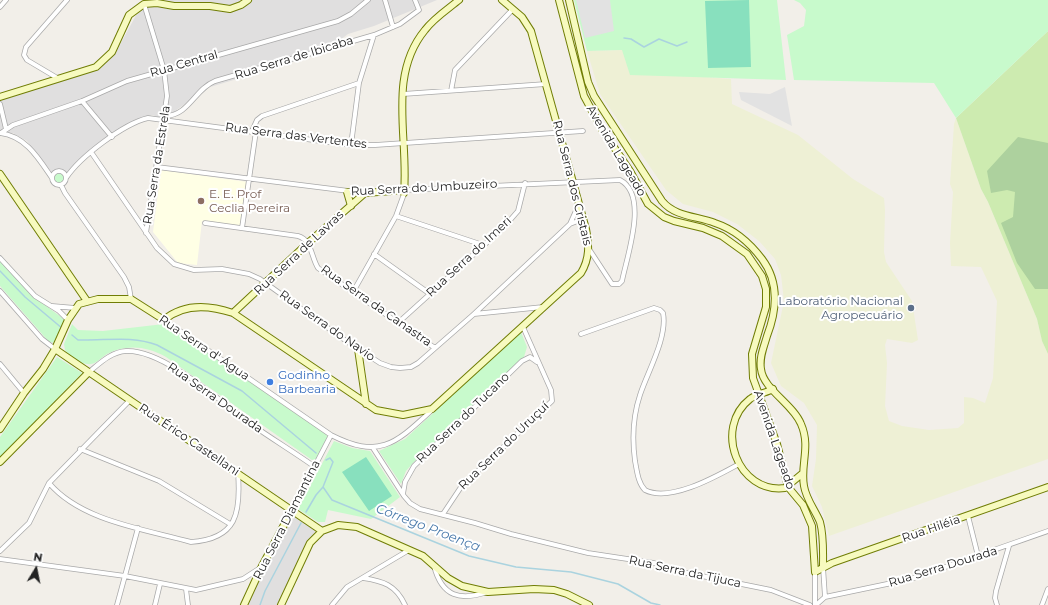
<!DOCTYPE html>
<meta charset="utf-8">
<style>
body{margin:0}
#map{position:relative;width:1048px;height:605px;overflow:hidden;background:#f2efe9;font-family:Montserrat,sans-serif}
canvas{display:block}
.north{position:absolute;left:16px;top:549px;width:40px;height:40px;-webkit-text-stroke:3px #fff;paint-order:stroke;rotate:10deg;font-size:11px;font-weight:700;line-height:16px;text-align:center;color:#222}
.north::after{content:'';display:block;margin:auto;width:14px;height:18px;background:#222;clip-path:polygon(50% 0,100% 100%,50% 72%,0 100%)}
</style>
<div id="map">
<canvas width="1048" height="605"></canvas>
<div class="north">N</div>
</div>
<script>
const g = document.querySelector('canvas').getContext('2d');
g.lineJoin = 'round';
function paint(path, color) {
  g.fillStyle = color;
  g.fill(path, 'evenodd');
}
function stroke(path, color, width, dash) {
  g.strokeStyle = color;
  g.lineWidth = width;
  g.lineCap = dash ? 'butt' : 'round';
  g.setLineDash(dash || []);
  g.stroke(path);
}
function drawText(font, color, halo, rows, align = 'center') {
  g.font = font + ' Montserrat,sans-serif';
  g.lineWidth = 4;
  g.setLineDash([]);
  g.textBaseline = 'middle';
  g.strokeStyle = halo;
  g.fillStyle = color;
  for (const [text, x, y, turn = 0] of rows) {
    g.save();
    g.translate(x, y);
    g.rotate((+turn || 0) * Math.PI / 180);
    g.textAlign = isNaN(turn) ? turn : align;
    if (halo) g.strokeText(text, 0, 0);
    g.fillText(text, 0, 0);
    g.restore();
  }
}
paint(new Path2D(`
 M159,0H437L374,26L348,34L323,53L207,88L164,119L152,115L135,120L82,159L70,173L49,172L27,141L13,133H0V95L98,69L116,52L140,8Z
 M293,513L317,529L302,554L278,605H246Z`), '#e0dfdf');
paint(new Path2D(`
 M161,170L248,182L242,226L202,221L197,265L178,263L153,232Z`), '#ffffe5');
paint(new Path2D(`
 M622,50L692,76L731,79L732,104L798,135L853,179L884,198L885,210L884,252L886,262L912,301L918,340L912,343L887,339L885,345L887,363L885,406L889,421L902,426L929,430L958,428L964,423V397L973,398L985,403L993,378L997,301L981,267L951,266L950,243L953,192L950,184L954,124L956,118L981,189L988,202L1037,319L1042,341L1048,354V459L829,536L822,507L812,486L816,459L817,425L804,403L781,386L771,363L784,301L781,275L775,259L759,241L737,224L713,212L683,204L666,190L600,94L587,51Z`), '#eef0d5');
paint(new Path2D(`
 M1048,31V354L1042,341L1037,319L988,202L981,189L956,118Z`), '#cdebb0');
paint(new Path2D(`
 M1018,137L1048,143V289H1035L1017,263L1001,223L1013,217L1015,192L1007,190L991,193L987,171Z`), '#add19e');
paint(new Path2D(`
 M574,0H777L786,80L630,75L622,50L587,51Z
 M794,0H1048V31L956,118L934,83L794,80L787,35L804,26L806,10L800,3Z
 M53 178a6 6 0 1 1 12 0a6 6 0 1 1-12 0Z
 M0,260L31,295L64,319L65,321L55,343L49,342L0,286Z
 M72,324L78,330L103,331L164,324L325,432L328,438L317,459L312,460L166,357C147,346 126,344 107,354C102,357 97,363 91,364C83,366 69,356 65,350L64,344Z
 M521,332L527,347L524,357L413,463L406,471L401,484L379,451L405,439Z
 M57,357L82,373L0,458V437Z
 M334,441L352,448L370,451L400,497L371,519L328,510L325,522H318L298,509Z`), '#c8facc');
paint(new Path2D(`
 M749,0L751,67L708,68L705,1Z
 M366,457L392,496L369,511L342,472Z`), '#88e0be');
paint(new Path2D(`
 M576,0H610L614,31L585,38Z
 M785,87L792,126L741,100L739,92L770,94Z`), '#e2e2e2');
stroke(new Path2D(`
 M624,38L631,39L644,47L659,39L677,46L687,42
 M0,271L25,297L63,329
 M72,335L78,340C105,341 131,335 157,345L242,391L316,453
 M326,460L330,458L333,462L323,487L332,500L469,556L516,567L571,572L618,584L651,603L660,605
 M306,512L316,495L323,487
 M260,605L265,591L301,523`), '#aad3df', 1.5);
const street = new Path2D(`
 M385,0L393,27
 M144,4L164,70L167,96L146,233
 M0,7L6,0
 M59,79L27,60L24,55L26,47L67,0
 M451,91L455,70L513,9
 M403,94L546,84
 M82,101L112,137
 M0,104L6,129
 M166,116C189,115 195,89 215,81L374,35L400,24L419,10L415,0
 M252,131L257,120L262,116L359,83
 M0,133C26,136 39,159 52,178
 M1,133L13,125L82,101L127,81L338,21L351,14L368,0
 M351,145L359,83L374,35
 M91,152L157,248L174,264L194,270L222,269L249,274L260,279L349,343L380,363L391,367L400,368L411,367L418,363L474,314L570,224L579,204
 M157,167L365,193
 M52 178a7 7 0 1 1 14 0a7 7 0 1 1-14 0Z
 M66,178C80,157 123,124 148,118L351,145H375L583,131
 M61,185L65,193L124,277L129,287L131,299
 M405,190L620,180C649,195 627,256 622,281L619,284H612L589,249
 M396,216L483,245
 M205,223L298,236C312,240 311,257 318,268L435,348
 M570,224L583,219
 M242,228L256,131
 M374,254L430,294
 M0,258L35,296L59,311L68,320
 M0,291L42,339L55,349
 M353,292L396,216L404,194
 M52,306L75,308
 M474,314L543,307
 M164,320L331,435C380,460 396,443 432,410
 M399,322L504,227L518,211L525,183
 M581,334L654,308L660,310L663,313C668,337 647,373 640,395C633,416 632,439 635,461C637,471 638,483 645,490C670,503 717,476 739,464
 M0,364L24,393
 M89,372C100,363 111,352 126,351C163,349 221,402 251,424C272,439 294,452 315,467
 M373,448L404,496L410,503L420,509L475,523L511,534L588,553L654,563L682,572L771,590L810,605
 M80,449L159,481L230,524
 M49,483C81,521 144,529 191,542C237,539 241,513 238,473
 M403,494L405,482L414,466L522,361L530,357L537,362
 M292,510L331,435
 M443,514L461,487L552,401L551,390L523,327
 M968,516L978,556
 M0,551L29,523L49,483L130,400
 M0,559L125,576L196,590L243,579L260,568
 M434,566C442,597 460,601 488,592
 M823,567L825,597
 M363,578C383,581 396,585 405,605
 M186,589L188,605
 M117,605L138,528
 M155,605L160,584
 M332,605L347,587L409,550
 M815,605V572
 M816,605L825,597L911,579L1048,531
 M997,605L995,598L996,591L1009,546
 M1042,605L1048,589`);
const secondary = new Path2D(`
 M559,0L584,96L603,131L630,171L648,204L664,217L674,221L703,228L722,236L747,254L762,276L766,289V307L752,354L753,378L777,444L788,487L803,505L812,526L815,572L832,563L1048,487
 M569,0L588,82L594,96L662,201C675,217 697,216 715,223C733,229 750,243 762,259C780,283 777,310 767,336C764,347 759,357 761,369C763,389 793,404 801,424C811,447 800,465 804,486C806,499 815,510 820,522C824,536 823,553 823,567
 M0,97L96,67L112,52L129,15L144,4L157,3L174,6H210L230,9L241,5L248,0
 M0,174L87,301
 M347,192L351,206
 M404,193C409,138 387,76 425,30C434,18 448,9 459,0
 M233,313L308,243L365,193L405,190
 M55,349L322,531
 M358,349L366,404
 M773,389C766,393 756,394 750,399C713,428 738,494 785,488L803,473
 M0,429L24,393L43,369L55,349L68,320L79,304L98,299H131L164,320C184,303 209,305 233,313L376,410L403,415L432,409L581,273C590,258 589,245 586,229L531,31L522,17L502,0
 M0,462L89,372
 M244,605L262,566L292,510
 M281,605L310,543L322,531L338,525L357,527L423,556L448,578L462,586L488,592L534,589L554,590L567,594L589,605`);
stroke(street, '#a9a9a9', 5.5);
stroke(secondary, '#707d05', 8);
stroke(street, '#fff', 4);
stroke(secondary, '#f7fabf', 6);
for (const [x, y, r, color] of [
 [201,201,4,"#8d6e63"],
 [911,308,4,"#5c6f8a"],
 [270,382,4,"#3f7fe0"]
]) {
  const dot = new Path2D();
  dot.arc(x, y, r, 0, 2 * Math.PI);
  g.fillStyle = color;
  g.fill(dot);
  stroke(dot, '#fff', 1.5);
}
drawText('12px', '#222', '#fff', [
 ["Rua Serra de Ibicaba",294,58,-17],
 ["Rua Central",184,64,-16],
 ["Rua Serra das Vertentes",296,136,7],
 ["Avenida Lageado",616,151,59],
 ["Rua Serra da Estrela",157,165,-81],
 ["Rua Serra dos Cristais",572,183,76],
 ["Rua Serra do Umbuzeiro",424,188,-3],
 ["Rua Serra de Lavras",299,253,-43],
 ["Rua Serra do Imeri",469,257,-43],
 ["Rua Serra da Canastra",376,306,35],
 ["Rua Serra do Navio",327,326,35],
 ["Rua Serra d' Água",204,348,34],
 ["Rua Serra Dourada",215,398,35],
 ["Rua Serra do Tucano",463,418,-44],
 ["Rua Érico Castellani",189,440,34],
 ["Avenida Lageado",774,440,71],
 ["Rua Serra do Uruçuí",504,446,-44],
 ["Rua Serra Diamantina",287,520,-63],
 ["Rua Hiléia",931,529,-19],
 ["Rua Serra Dourada",943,567,-17],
 ["Rua Serra da Tijuca",685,572,12]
]);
drawText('12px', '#785e54', '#fff', [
 ["E. E. Prof",209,194],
 ["Ceclia Pereira",209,208]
], 'left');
drawText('12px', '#4e5e75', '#fff', [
 ["Laboratório Nacional",903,301],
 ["Agropecuário",903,315]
], 'right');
drawText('12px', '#366cbe', '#fff', [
 ["Godinho",278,375],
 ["Barbearia",278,389]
], 'left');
drawText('italic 13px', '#4a7aab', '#fff', [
 ["Córrego Proença",428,528,21]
]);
</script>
